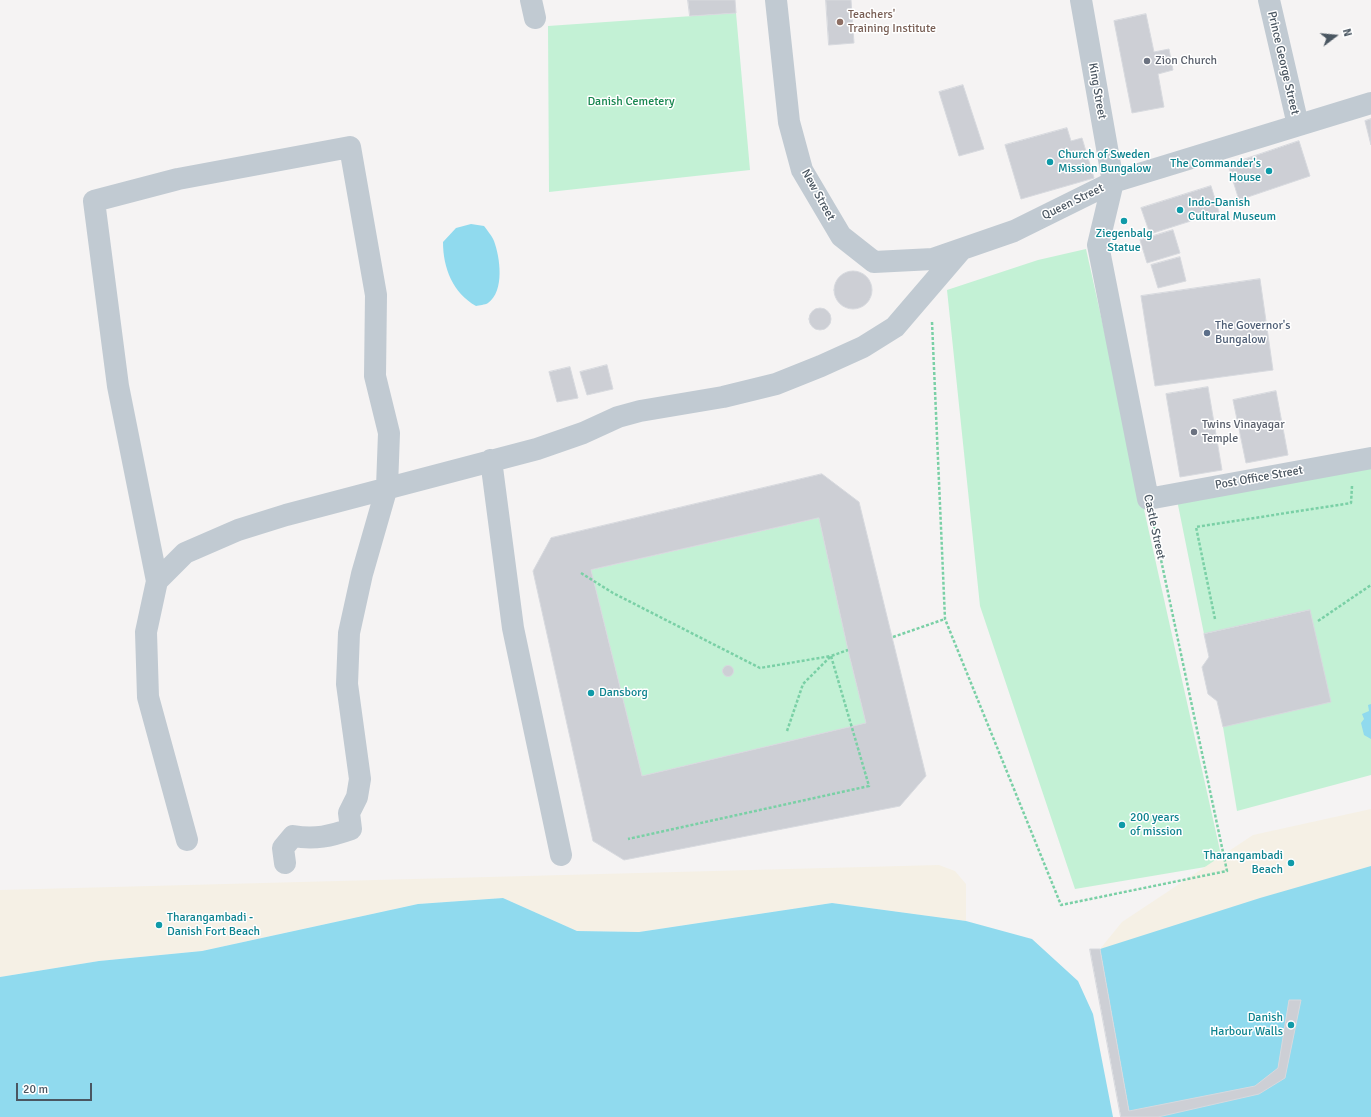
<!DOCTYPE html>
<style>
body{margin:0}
#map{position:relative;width:1371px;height:1117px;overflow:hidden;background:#f5f3f3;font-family:Signika,sans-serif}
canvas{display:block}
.north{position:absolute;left:1315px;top:16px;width:40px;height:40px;-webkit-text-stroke:3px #fff;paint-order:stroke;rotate:74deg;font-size:11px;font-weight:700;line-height:16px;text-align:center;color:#4a5661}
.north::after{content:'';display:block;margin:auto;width:14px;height:18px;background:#4a5661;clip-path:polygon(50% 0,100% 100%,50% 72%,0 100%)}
.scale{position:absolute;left:16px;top:1083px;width:76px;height:18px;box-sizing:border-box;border:2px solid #4a5661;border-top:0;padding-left:5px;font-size:12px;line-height:14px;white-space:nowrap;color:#4a5661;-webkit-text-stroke:3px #fff;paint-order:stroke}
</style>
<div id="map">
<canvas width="1371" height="1117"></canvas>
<div class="north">N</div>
<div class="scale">20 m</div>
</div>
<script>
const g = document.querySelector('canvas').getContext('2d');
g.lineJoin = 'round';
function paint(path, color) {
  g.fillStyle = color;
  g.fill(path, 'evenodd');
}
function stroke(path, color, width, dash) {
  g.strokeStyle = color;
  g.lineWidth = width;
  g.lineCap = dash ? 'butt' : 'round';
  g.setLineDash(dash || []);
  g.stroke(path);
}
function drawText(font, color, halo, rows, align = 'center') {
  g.font = font + ' Signika,sans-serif';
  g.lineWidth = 3;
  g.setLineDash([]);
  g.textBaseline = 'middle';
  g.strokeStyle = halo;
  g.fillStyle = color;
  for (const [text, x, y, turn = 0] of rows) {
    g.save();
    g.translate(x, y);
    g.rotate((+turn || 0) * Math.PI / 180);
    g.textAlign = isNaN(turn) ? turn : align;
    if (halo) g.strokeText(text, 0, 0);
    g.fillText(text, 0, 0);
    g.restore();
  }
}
paint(new Path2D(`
 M736,13L750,170L549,192L548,26Z
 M1086,249L1223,864L1075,889L980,606L947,290L1038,260Z
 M1371,466V775L1237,811L1223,727L1310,610L1204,634L1177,500Z
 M819,518L848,650L866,723L642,776L591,570Z`), '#c3f1d5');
paint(new Path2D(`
 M1371,809V891L1100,949L1122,922L1253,835Z
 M939,865L955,871L966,884V921L832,903L639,932L577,931L503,898L418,904L202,951L99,961L0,977V890Z`), '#f5f0e5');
paint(new Path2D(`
 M471,224L484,226C487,230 492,236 494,241C500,257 505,291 488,303C485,305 479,305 476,306C453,293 443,268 443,242L456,228Z
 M1371,704V739L1364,735L1361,723L1364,719L1362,714L1369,711L1368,705Z
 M1371,866V1117H1142L1129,1111L1100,949L1260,898Z
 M503,898L577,931L639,932L832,903L966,921L1032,939L1078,981L1093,1014L1113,1117H0V977L99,961L202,951L418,904Z`), '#90daee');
const building = new Path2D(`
 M688,0H735L736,13L690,16Z
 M826,0H851L854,43L829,45Z
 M1146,14L1154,52L1169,49L1173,70L1158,74L1164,107L1132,113L1114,21Z
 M963,85L984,149L959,156L939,92Z
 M1371,119V145L1365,121Z
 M1067,128L1071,141L1082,138L1094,178L1021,199L1005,145Z
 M1299,141L1310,176L1239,200L1228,165Z
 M1211,186L1219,212L1150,234L1141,208Z
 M1173,230L1180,253L1147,263L1140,240Z
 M1180,257L1186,281L1158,288L1151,265Z
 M834 290a19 19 0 1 1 38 0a19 19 0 1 1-38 0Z
 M1260,279L1273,370L1155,386L1141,296Z
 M809 319a11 11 0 1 1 22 0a11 11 0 1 1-22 0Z
 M607,365L613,389L587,395L580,372Z
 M570,367L578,398L557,402L549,372Z
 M1208,387L1222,470L1180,477L1166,394Z
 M1276,391L1288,455L1246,463L1233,400Z
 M822,474L859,502L926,776L900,806L624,860L593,841L533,571L551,538ZM819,518L848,650L866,723L642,776L591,570Z
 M1310,610L1331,702L1223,727L1217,701L1208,694L1202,667L1209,657L1204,634Z
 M722.5 671a5.5 5.5 0 1 1 11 0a5.5 5.5 0 1 1-11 0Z
 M1090,949H1100L1129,1111L1255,1086L1278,1068L1289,1000H1301L1285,1078L1259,1094L1158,1117H1121Z`);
paint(building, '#cdcfd5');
stroke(building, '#d7d9de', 1);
stroke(new Path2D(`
 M932,322L945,619L1061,905L1227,871L1153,522
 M581,573L613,593L760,668L831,656L869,786L628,839
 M1215,619L1196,527L1351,503L1352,486
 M1318,621L1371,585
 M893,637L945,619
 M787,731L803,684L831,656L848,650`), '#7ad0a6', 2.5, [3, 2]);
stroke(new Path2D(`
 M531,0L535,18
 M776,0L789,122L802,170L841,236L874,262L933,259L1014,231L1113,182L1371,103
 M1081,0L1113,182L1098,245L1148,499L1371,458
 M1269,0L1298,125
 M491,460L513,628L561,855
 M157,581L118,386L94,201L178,179L350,147L376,295L375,376L389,433L387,487L362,574L349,633L347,684L360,779L357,797L349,813L351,829C331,836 315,840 293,836L283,848L285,863
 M187,840L148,697L146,632L157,581L185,553L238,530L286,515L537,449L583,433L618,417L640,411L723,397L776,384L821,366L863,347L895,327L961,250`), '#c1cad2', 22);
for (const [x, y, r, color] of [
 [840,22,4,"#8d6e63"],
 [1147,61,4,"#6b7280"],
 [1050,162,4,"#0f9aa8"],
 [1269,171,4,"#0f9aa8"],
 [1180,210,4,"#0f9aa8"],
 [1124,221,4,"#0f9aa8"],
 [1207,333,4,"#5c6f8a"],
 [1194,432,4,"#6b7280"],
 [591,693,4,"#0f9aa8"],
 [1122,825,4,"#0f9aa8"],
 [1291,863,4,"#0f9aa8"],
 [159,925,4,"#0f9aa8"],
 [1291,1025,4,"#0f9aa8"]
]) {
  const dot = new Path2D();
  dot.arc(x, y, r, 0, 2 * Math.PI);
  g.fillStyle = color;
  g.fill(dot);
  stroke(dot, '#fff', 1.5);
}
drawText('12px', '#785e54', '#fff', [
 ["Teachers'",848,15],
 ["Training Institute",848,29]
], 'left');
drawText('12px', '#5b616d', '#fff', [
 ["Zion Church",1155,61],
 ["Twins Vinayagar",1202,425],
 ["Temple",1202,439]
], 'left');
drawText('12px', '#4a5661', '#fff', [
 ["Prince George Street",1283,63,77],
 ["King Street",1097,91,80],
 ["New Street",818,195,61],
 ["Queen Street",1073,202,-26],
 ["Post Office Street",1259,478,-10],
 ["Castle Street",1154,527,78]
]);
drawText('12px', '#17864f', '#fff', [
 ["Danish Cemetery",631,102]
]);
drawText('12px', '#0d838f', '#fff', [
 ["Church of Sweden",1058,155],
 ["Mission Bungalow",1058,169],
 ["The Commander's",1261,164,"right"],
 ["House",1261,178,"right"],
 ["Indo-Danish",1188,203],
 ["Cultural Museum",1188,217],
 ["Ziegenbalg",1124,234,"center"],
 ["Statue",1124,248,"center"],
 ["Dansborg",599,693],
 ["200 years",1130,818],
 ["of mission",1130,832],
 ["Tharangambadi",1283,856,"right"],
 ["Beach",1283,870,"right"],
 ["Tharangambadi -",167,918],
 ["Danish Fort Beach",167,932],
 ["Danish",1283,1018,"right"],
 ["Harbour Walls",1283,1032,"right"]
], 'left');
drawText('12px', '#4e5e75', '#fff', [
 ["The Governor's",1215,326],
 ["Bungalow",1215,340]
], 'left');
</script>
